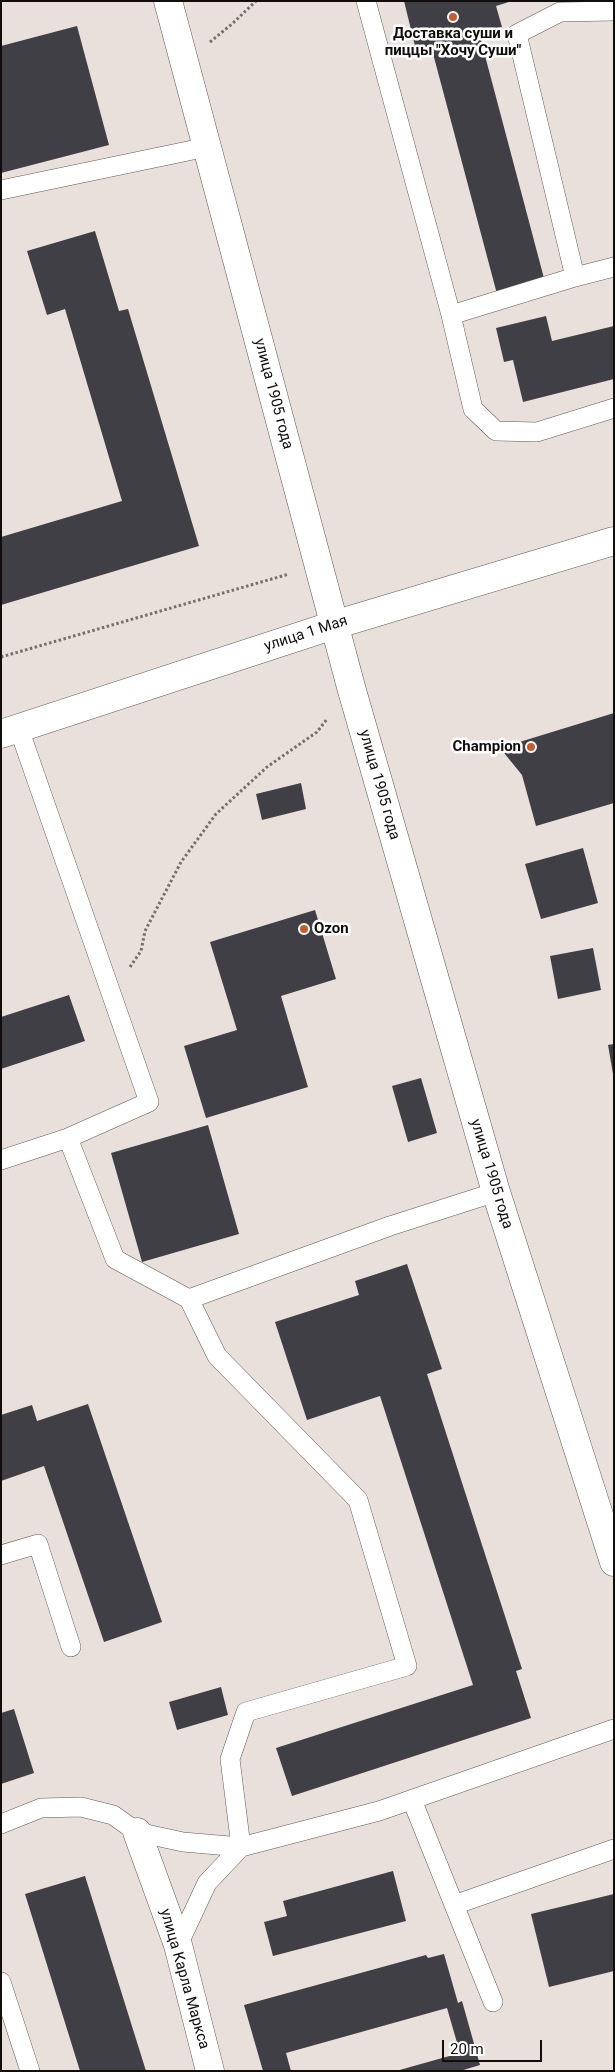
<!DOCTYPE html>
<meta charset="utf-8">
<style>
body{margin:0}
#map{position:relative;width:615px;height:2072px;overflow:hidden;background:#e9e0db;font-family:Roboto,sans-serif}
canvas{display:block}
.frame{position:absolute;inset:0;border:2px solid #100d0b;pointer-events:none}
.scale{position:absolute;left:442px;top:2040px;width:100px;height:22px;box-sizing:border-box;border:2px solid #100d0b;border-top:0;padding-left:6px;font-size:15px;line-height:18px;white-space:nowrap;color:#100d0b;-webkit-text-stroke:4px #fff;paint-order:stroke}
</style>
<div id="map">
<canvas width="615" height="2072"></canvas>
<div class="frame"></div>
<div class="scale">20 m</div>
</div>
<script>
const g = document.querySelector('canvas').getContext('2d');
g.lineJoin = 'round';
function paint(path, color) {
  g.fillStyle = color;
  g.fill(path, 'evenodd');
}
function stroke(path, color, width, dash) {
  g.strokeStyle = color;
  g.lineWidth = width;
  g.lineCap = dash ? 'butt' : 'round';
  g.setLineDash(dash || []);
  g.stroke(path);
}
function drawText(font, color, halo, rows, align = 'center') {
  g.font = font + ' Roboto,sans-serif';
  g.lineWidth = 5;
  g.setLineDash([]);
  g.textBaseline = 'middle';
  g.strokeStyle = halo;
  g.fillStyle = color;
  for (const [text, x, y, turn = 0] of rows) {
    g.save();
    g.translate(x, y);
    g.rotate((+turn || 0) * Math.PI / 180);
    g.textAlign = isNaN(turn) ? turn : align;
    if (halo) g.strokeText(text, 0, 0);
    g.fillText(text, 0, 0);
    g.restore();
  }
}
paint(new Path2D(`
 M404,1H512L496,6L502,27L479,33L545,282L497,294L431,46L416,50Z
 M77,26L109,145L1,173V46Z
 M95,231L119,311L128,309L199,546L1,605V537L122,501L65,309L47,315L27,251Z
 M546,316L552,341L614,326V379L523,402L513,360L504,362L496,328Z
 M614,713V803L536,826L522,775L500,748Z
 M301,783L306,809L262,820L256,794Z
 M583,848L598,903L541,919L525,864Z
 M315,910L336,979L281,996L308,1087L206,1118L184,1046L237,1030L210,942Z
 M593,948L601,990L558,999L550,956Z
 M69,995L85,1041L1,1069V1017Z
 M614,1044V1074H613L608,1045Z
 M421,1078L437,1133L408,1142L392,1086Z
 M208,1125L239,1234L142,1262L111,1153Z
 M407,1264L442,1369L427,1374L522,1669L516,1671L531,1718L292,1796L276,1748L473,1685L380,1396L307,1420L275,1322L359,1295L355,1281Z
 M88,1404L162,1622L104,1642L44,1466L1,1481V1415L32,1405L37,1421Z
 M221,1687L228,1715L177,1730L169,1702Z
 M14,1709L34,1773L1,1784V1713Z
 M393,1871L406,1921L273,1956L264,1922L287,1916L283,1901Z
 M85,1876L146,2071H80L25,1894Z
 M614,1894V1971L549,1987L531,1914Z
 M444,1954L458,2003L462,2001L480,2065L460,2071H396L460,2053L447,2008L286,2053L291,2071H263L244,2005L426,1955L428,1958Z`), '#403f46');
const lane = new Path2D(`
 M366,1L451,315L473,409L496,431L537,432L614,408
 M1,190L207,147
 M575,277L517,34L560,12L614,11
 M451,315L575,277L614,267
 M68,1138L115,1259L189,1299L217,1356L358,1500L407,1666L246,1712L230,1759L241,1847
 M1,1160L68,1138L149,1102L19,729
 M189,1299L390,1226L496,1192
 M1,1555L38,1544L71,1647
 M412,1800L493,2002
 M1,1824L41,1808L81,1807L113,1815L137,1832L183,1842L241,1847L379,1811L614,1729
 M454,1905L614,1849
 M178,1945L207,1883L241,1847
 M1,1982L30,2071`);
const street = new Path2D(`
 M168,1L351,687L496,1192L614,1562
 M137,1832L178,1945L210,2071`);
const secondary = new Path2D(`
 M1,734L334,625L614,541`);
stroke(lane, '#615955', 20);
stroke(street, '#615955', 29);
stroke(secondary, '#615955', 29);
stroke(new Path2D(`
 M210,42L232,24L256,1
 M1,657L289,574
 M130,967L141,951L145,931L181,862L216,814L267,767L317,732L327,719`), '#746e6a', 3, [2.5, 2.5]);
stroke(lane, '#fff', 19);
stroke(street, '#fff', 28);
stroke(secondary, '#fff', 28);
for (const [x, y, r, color] of [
 [453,17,5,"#c35d30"],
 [531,747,5,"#c35d30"],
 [304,929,5,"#c35d30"]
]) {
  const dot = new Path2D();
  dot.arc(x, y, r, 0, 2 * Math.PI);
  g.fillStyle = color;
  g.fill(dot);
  stroke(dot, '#fff', 2);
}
drawText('bold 15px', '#100d0b', '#fff', [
 ["Доставка суши и",453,34],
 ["пиццы \"Хочу Суши\"",453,51],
 ["Champion",521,747,"right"],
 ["Ozon",314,929,"left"]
]);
drawText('15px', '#100d0b', '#fff', [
 ["улица 1905 года",273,394,75],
 ["улица 1 Мая",306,634,-18],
 ["улица 1905 года",379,785,74],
 ["улица 1905 года",491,1174,73],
 ["улица Карла Маркса",184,1979,74]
]);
</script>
